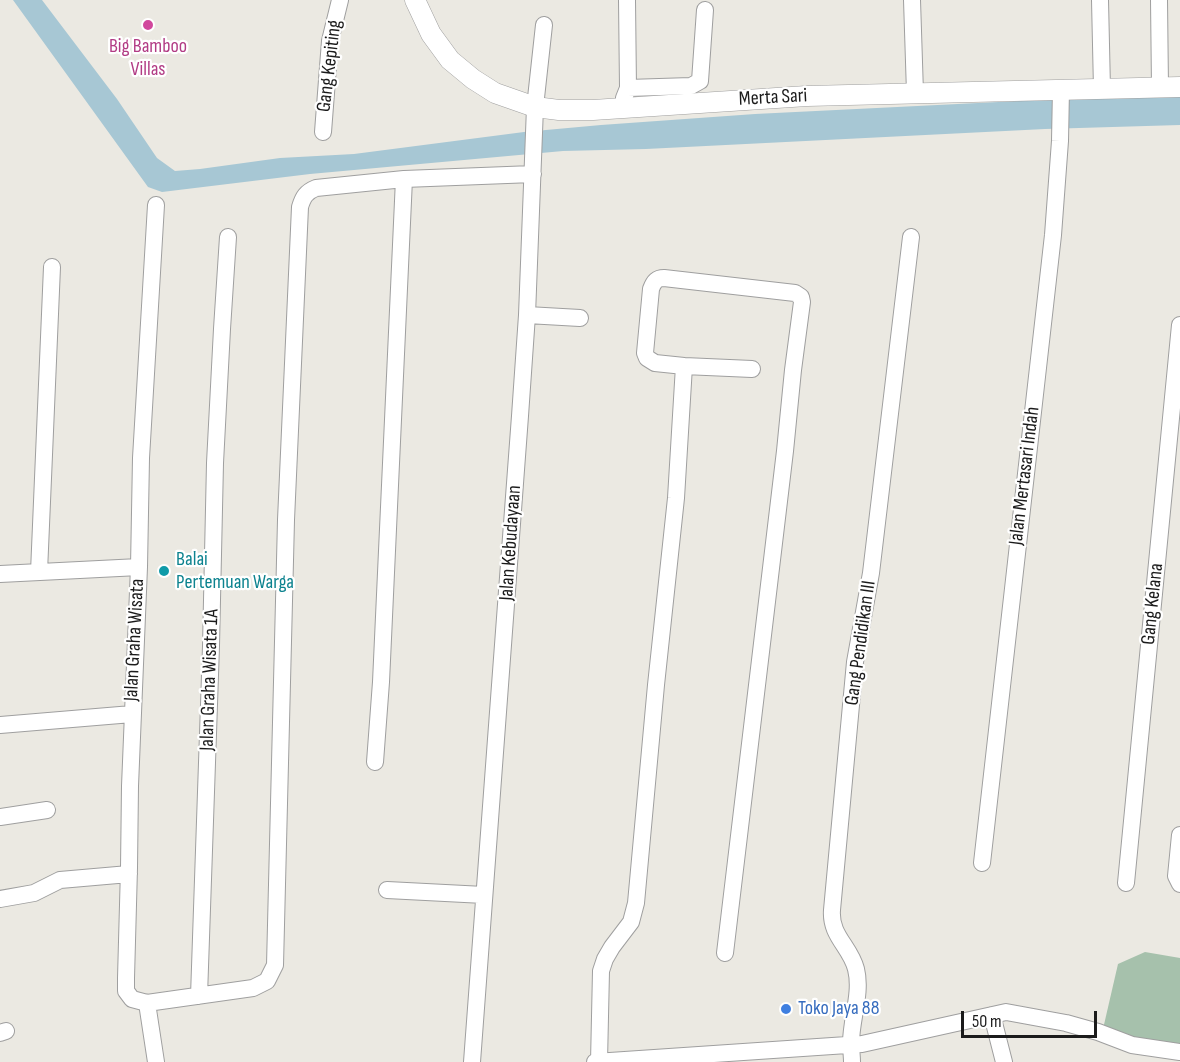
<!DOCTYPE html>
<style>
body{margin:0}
#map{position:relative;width:1180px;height:1062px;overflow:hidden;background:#ebe9e2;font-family:"Sofia Sans Condensed",sans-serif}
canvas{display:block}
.scale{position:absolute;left:961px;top:1011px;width:136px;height:27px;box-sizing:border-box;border:3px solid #1b1b1b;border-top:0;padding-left:8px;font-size:18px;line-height:21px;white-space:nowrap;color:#1b1b1b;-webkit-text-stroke:4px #fff;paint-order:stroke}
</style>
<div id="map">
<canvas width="1180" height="1062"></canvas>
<div class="scale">50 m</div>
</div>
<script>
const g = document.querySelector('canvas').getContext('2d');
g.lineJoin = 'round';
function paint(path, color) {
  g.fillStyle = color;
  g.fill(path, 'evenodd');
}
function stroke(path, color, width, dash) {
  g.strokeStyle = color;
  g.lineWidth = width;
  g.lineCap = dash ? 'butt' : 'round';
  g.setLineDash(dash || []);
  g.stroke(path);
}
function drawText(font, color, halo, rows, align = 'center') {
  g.font = font + ' "Sofia Sans Condensed",sans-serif';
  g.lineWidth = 4.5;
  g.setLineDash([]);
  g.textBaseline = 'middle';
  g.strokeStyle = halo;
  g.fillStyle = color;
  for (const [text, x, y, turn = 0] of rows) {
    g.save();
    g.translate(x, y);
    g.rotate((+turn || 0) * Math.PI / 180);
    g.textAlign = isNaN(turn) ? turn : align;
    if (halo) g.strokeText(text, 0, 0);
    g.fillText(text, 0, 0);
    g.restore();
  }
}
paint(new Path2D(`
 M1145,952L1180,958V1044L1140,1040L1103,1029L1118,964Z`), '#a6c1ac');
paint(new Path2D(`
 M13,0H42L117,99L157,158L175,171L200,169L280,158L354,154L524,132L601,125L755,114L1039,100L1180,95V125L1045,129L646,149L563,151L310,174L162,192L148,187Z`), '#a7c7d4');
const minor = new Path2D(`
 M912,0L915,93
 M1100,0L1102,89
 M1159,0L1160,87
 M628,88L691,86L700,81L705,10
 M624,98L628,88L627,0
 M323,132L330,41L340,0
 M156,205L141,458L139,567L130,786L129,868L126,978V991L132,999L147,1003L253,988L267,981L275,965L286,520L300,207C303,197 306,192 316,188L404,179L533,174
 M527,315L580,318
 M684,366L655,363L647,358L645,353L651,289C654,281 657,278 664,278L795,293L801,297L802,302L793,370L785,451L725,953
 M39,572L52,267
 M0,574L139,567
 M0,725L132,714
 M375,762L381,682L404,179
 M0,817L47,810
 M1180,835L1176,876L1180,884
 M982,863L1053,235L1060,141L1061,89
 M1126,883L1180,325
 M387,890L484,895
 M0,899L34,893L60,880L129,874
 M199,996L211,646L215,463L222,329L228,237
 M147,1003L156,1062
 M992,1015L1004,1062
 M0,1033L6,1031
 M472,1062L520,416L527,315L535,107L544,25
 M595,1062L862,1044L1006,1012L1066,1023L1098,1032L1132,1045L1180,1052
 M599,1062L601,971L605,959L612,947L631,922L636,903L656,685L676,498L684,366L752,369
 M852,1062C852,1056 851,1050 851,1043C851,1019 862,993 856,969C850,946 830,936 832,910L855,662L871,573L911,237`);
const tertiary = new Path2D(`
 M415,0L431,34L450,60L473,79L495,93L535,107L559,110H593L807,96L1180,87`);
stroke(minor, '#9f9f9f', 18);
stroke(tertiary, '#9f9f9f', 21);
stroke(minor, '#fff', 16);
stroke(tertiary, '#fff', 20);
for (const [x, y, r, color] of [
 [148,25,6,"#d1479c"],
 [164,571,6,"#0f9aa8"],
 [786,1009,6,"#3f7fe0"]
]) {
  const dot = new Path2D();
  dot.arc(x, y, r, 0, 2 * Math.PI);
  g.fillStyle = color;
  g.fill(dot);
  stroke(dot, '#fff', 2);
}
drawText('20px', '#b23c85', '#fff', [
 ["Big Bamboo",148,47],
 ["Villas",148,70]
]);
drawText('20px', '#1b1b1b', '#fff', [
 ["Gang Kepiting",330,66,-83],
 ["Merta Sari",773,98,-3],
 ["Jalan Mertasari Indah",1025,476,-83],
 ["Jalan Kebudayaan",511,543,-86],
 ["Gang Kelana",1153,604,-84],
 ["Jalan Graha Wisata",135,640,-87],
 ["Gang Pendidikan III",861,643,-82],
 ["Jalan Graha Wisata 1A",210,680,-88]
]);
drawText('20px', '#0d838f', '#fff', [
 ["Balai",176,560],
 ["Pertemuan Warga",176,583]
], 'left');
drawText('20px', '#366cbe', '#fff', [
 ["Toko Jaya 88",798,1009]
], 'left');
</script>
